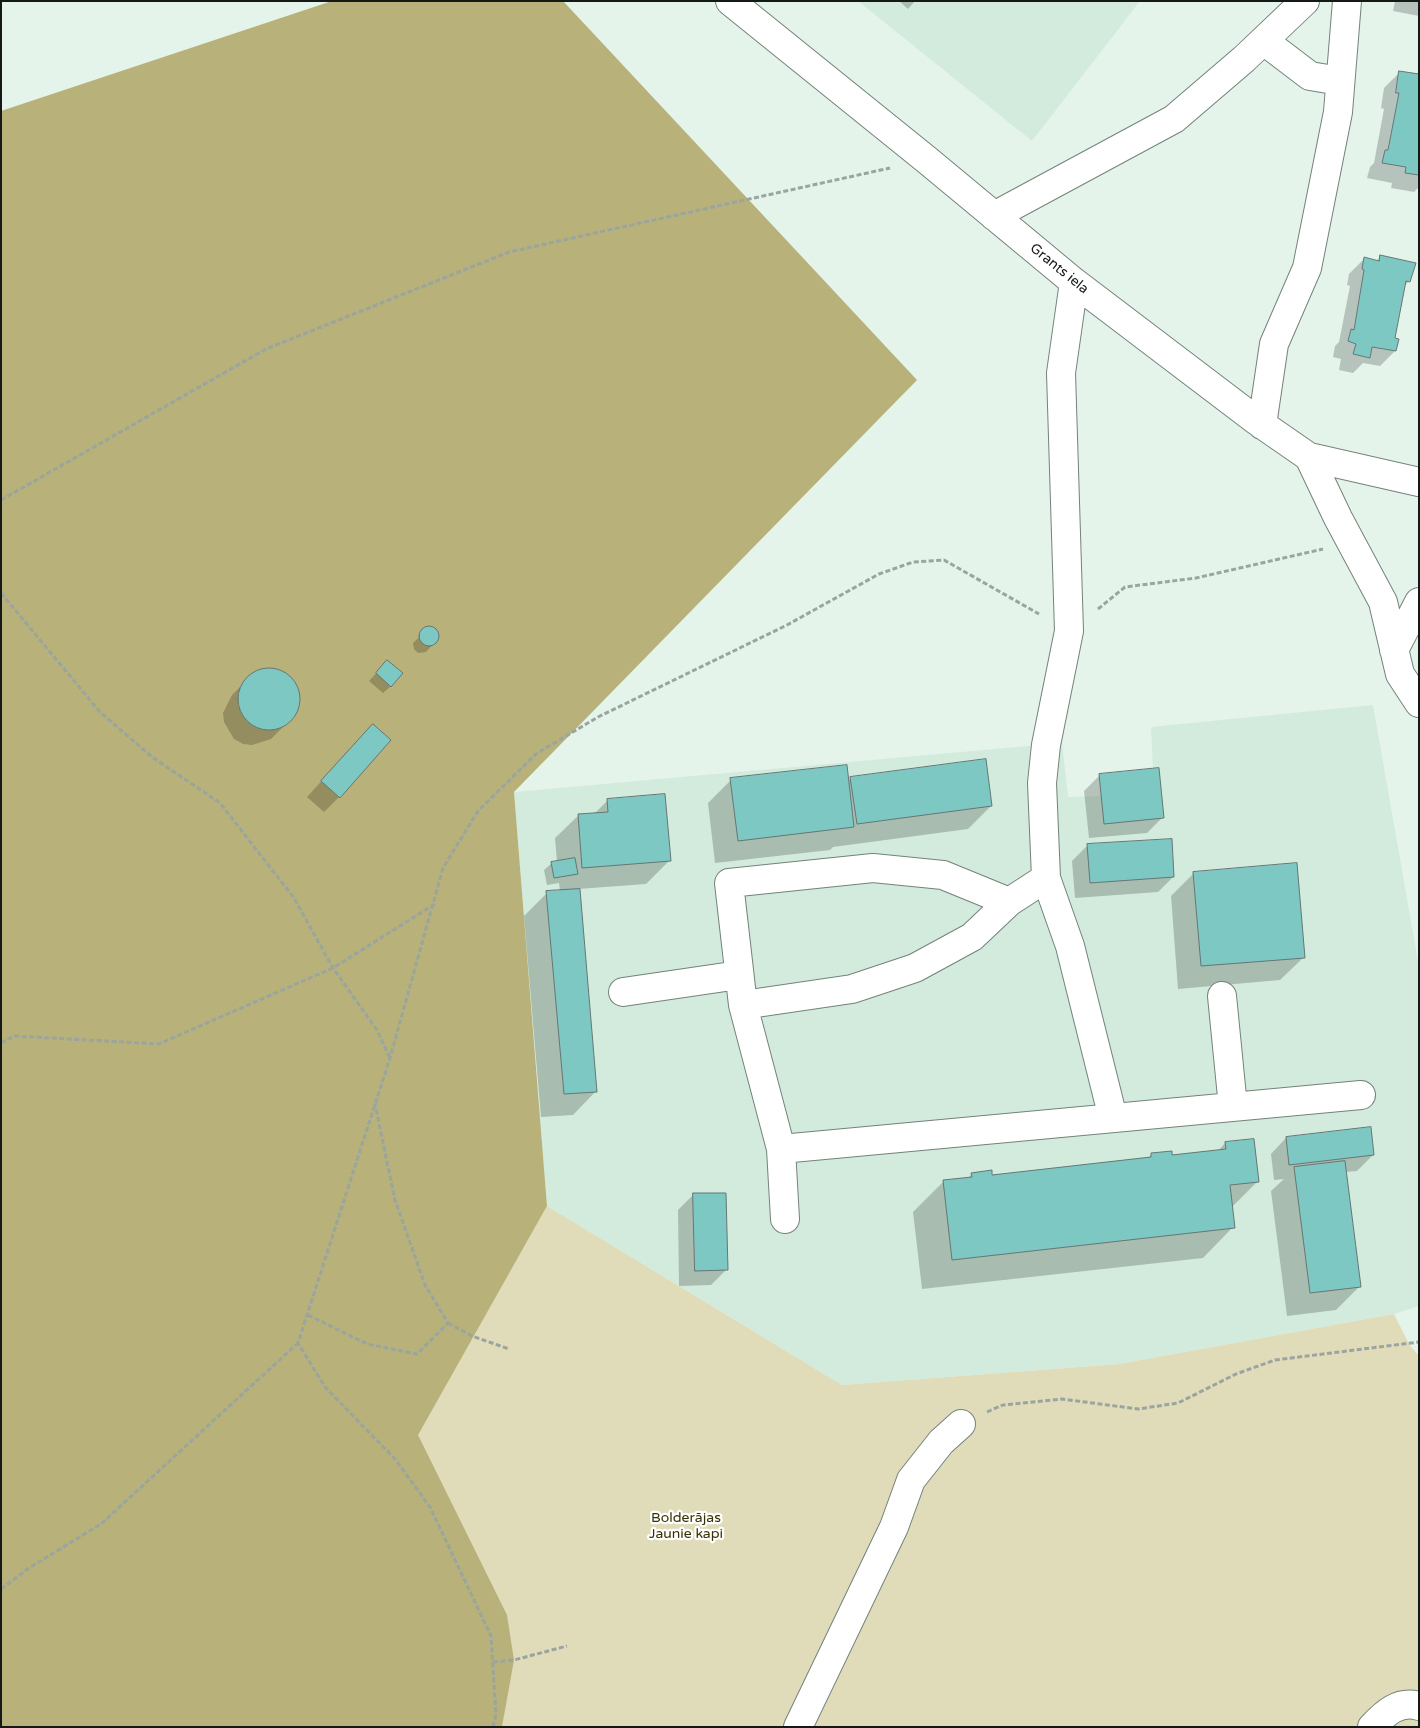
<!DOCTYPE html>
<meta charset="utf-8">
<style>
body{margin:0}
#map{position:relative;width:1420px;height:1728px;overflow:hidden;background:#e4f4eb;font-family:"Varela Round",sans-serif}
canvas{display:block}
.frame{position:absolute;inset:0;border:2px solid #141916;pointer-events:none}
</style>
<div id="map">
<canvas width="1420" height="1728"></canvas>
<div class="frame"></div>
</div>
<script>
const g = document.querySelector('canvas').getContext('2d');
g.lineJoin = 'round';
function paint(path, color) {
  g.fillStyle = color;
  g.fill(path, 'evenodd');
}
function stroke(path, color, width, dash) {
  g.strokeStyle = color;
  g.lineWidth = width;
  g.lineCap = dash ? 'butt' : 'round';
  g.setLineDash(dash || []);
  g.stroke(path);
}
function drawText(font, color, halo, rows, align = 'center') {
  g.font = font + ' "Varela Round",sans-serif';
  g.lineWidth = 4.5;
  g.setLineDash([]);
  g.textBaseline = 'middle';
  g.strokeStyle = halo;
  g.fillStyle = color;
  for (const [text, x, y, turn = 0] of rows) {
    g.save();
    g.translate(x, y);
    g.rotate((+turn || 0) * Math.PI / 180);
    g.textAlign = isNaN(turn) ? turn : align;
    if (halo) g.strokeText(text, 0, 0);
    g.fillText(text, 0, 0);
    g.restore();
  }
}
paint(new Path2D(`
 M858,1H1140L1032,141Z
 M1373,705L1419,967V1306L1394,1314L1119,1364L842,1385L547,1206L514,792L1062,743L1068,797L1101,796L1099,774L1153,768L1151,727Z`), '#d3ebdd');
paint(new Path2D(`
 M547,1206L842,1385L1119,1364L1394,1314L1409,1344L1419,1356V1727H502L513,1660L417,1435Z`), '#e0dcba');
paint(new Path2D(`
 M332,1H563L917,380L514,792L547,1206L418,1435L507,1615L514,1660L502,1727H1V111Z`), '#b8b179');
paint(new Path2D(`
 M899,1H915L908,9Z
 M1395,1H1419V16L1393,11Z
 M1400,72L1419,76V187L1414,192L1391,188L1392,183L1367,178L1370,167L1374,163L1384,109L1381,108L1384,88Z
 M1380,257L1409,281L1404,286L1394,339L1395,351L1380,366L1363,363L1353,373L1339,370L1341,359L1333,357L1335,346L1339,342L1350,286L1347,285L1349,274L1365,258L1376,261Z
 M429,628L436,631L438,639L426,652L418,653L414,649L413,643Z
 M380,669L391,686L383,693L369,681Z
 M265,670L284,674L297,688L298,708L294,716L271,739L252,745L243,744L234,739L224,722L223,713L232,695L248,679Z
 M358,741L339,797L324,812L307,797Z
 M1100,775L1163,817L1147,833L1089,838L1084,791Z
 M851,778L991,806L968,829L833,847L830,850L715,863L708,803L731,780L847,782Z
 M608,800L670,860L646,884L578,889L596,1091L573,1115L541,1117L524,916L547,893L560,892L559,883L547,885L544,870L552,863L557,862L555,838L579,815L594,814Z
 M1088,845L1173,877L1158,892L1075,898L1072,861Z
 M1194,873L1304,957L1280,980L1178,989L1171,896Z
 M1286,1138L1373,1155L1357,1171L1345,1172L1359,1287L1336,1310L1287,1316L1271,1191L1284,1179L1274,1180L1271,1154Z
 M1225,1143L1258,1181L1231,1208L1233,1227L1203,1258L922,1289L913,1212L944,1181L967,1179L972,1174L991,1177L1147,1159L1151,1155L1171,1156L1218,1151Z
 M694,1194L726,1270L711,1285L679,1286L678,1210Z`), '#0003');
const building = new Path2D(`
 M1399,71L1419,74V175L1405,173L1406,167L1382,163L1385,150H1388L1399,93H1396Z
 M1380,255L1416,263L1410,282L1406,281L1395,338L1399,339L1396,351L1372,347L1370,358L1353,354L1356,344L1348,341L1351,329L1354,330L1364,270L1362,269L1364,257L1379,261Z
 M419 636a10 10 0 1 1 20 0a10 10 0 1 1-20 0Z
 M387,660L403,673L391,687L376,673Z
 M238 699a31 31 0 1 1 62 0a31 31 0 1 1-62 0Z
 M373,724L391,740L340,798L321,781Z
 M986,759L992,806L857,824L850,777Z
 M847,765L854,827L738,841L730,778Z
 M1159,768L1164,818L1104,824L1099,774Z
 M665,794L671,861L582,868L578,814L608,812L607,799Z
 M1172,839L1174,877L1090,883L1087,844Z
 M575,858L578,874L554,878L551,862Z
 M1297,863L1305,958L1201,966L1193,872Z
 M580,889L597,1092L564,1094L546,891Z
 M1371,1127L1374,1155L1289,1165L1286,1137Z
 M1254,1139L1259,1182L1230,1185L1235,1228L952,1260L943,1180L972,1177L971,1173L992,1170V1175L1151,1157V1153L1172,1151V1155L1226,1149L1225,1142Z
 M1345,1161L1361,1287L1310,1293L1294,1167Z
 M693,1193H726L728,1270L695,1271Z`);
paint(building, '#7ec8c3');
stroke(building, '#657775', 1);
const minor = new Path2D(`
 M730,1L927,160L1074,282L1257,421L1309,457L1419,482
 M1264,41L1310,76L1340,81
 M994,216L1174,119L1244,59L1305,1
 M1074,282L1061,373L1069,631L1046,745L1042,783L1046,878L1070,946L1113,1118
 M1262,425L1274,344L1307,268L1338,112L1347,1
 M1309,457L1338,518L1383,602L1400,674L1419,703
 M1394,650L1419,602
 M623,992L739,975
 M1222,996L1233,1107
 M743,1005L852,989L915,968L972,937L1009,902L1046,878
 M781,1149L1361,1095
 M785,1219L781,1149L743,1005L729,883L873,868L943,875L1009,902
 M798,1727L894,1527L911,1480L941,1442L961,1424
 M1372,1727C1385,1713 1399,1700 1419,1706`);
stroke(minor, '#74827a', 30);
stroke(new Path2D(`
 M1,500L266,349L509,252L890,168
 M1,593L100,712L152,757L220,803L294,898L333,968L377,1030L390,1058
 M1098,609L1125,587L1196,578L1323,549
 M1,1043L14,1036L159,1044L333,968L435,904
 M308,1315L367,1344L417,1354L448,1323L425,1285L395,1200L375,1104
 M448,1323L472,1336L509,1349
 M987,1412L1003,1405L1062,1399L1138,1409L1178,1403L1236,1374L1275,1360L1419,1342
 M1,1589L29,1568L101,1524L298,1343
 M493,1662L514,1660L567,1646
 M493,1727L496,1714L491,1636L430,1507L395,1459L325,1387L298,1343L390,1058L443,868L478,811L536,754L598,717L787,625L879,574L913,562L944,560L1039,614`), '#99a59e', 3, [5, 2.5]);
stroke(minor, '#fff', 28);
drawText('14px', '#141916', '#fff', [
 ["Grants iela",1059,269,39]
]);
drawText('14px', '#363102', '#fff', [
 ["Bolderājas",686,1518],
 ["Jaunie kapi",686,1534]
]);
</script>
